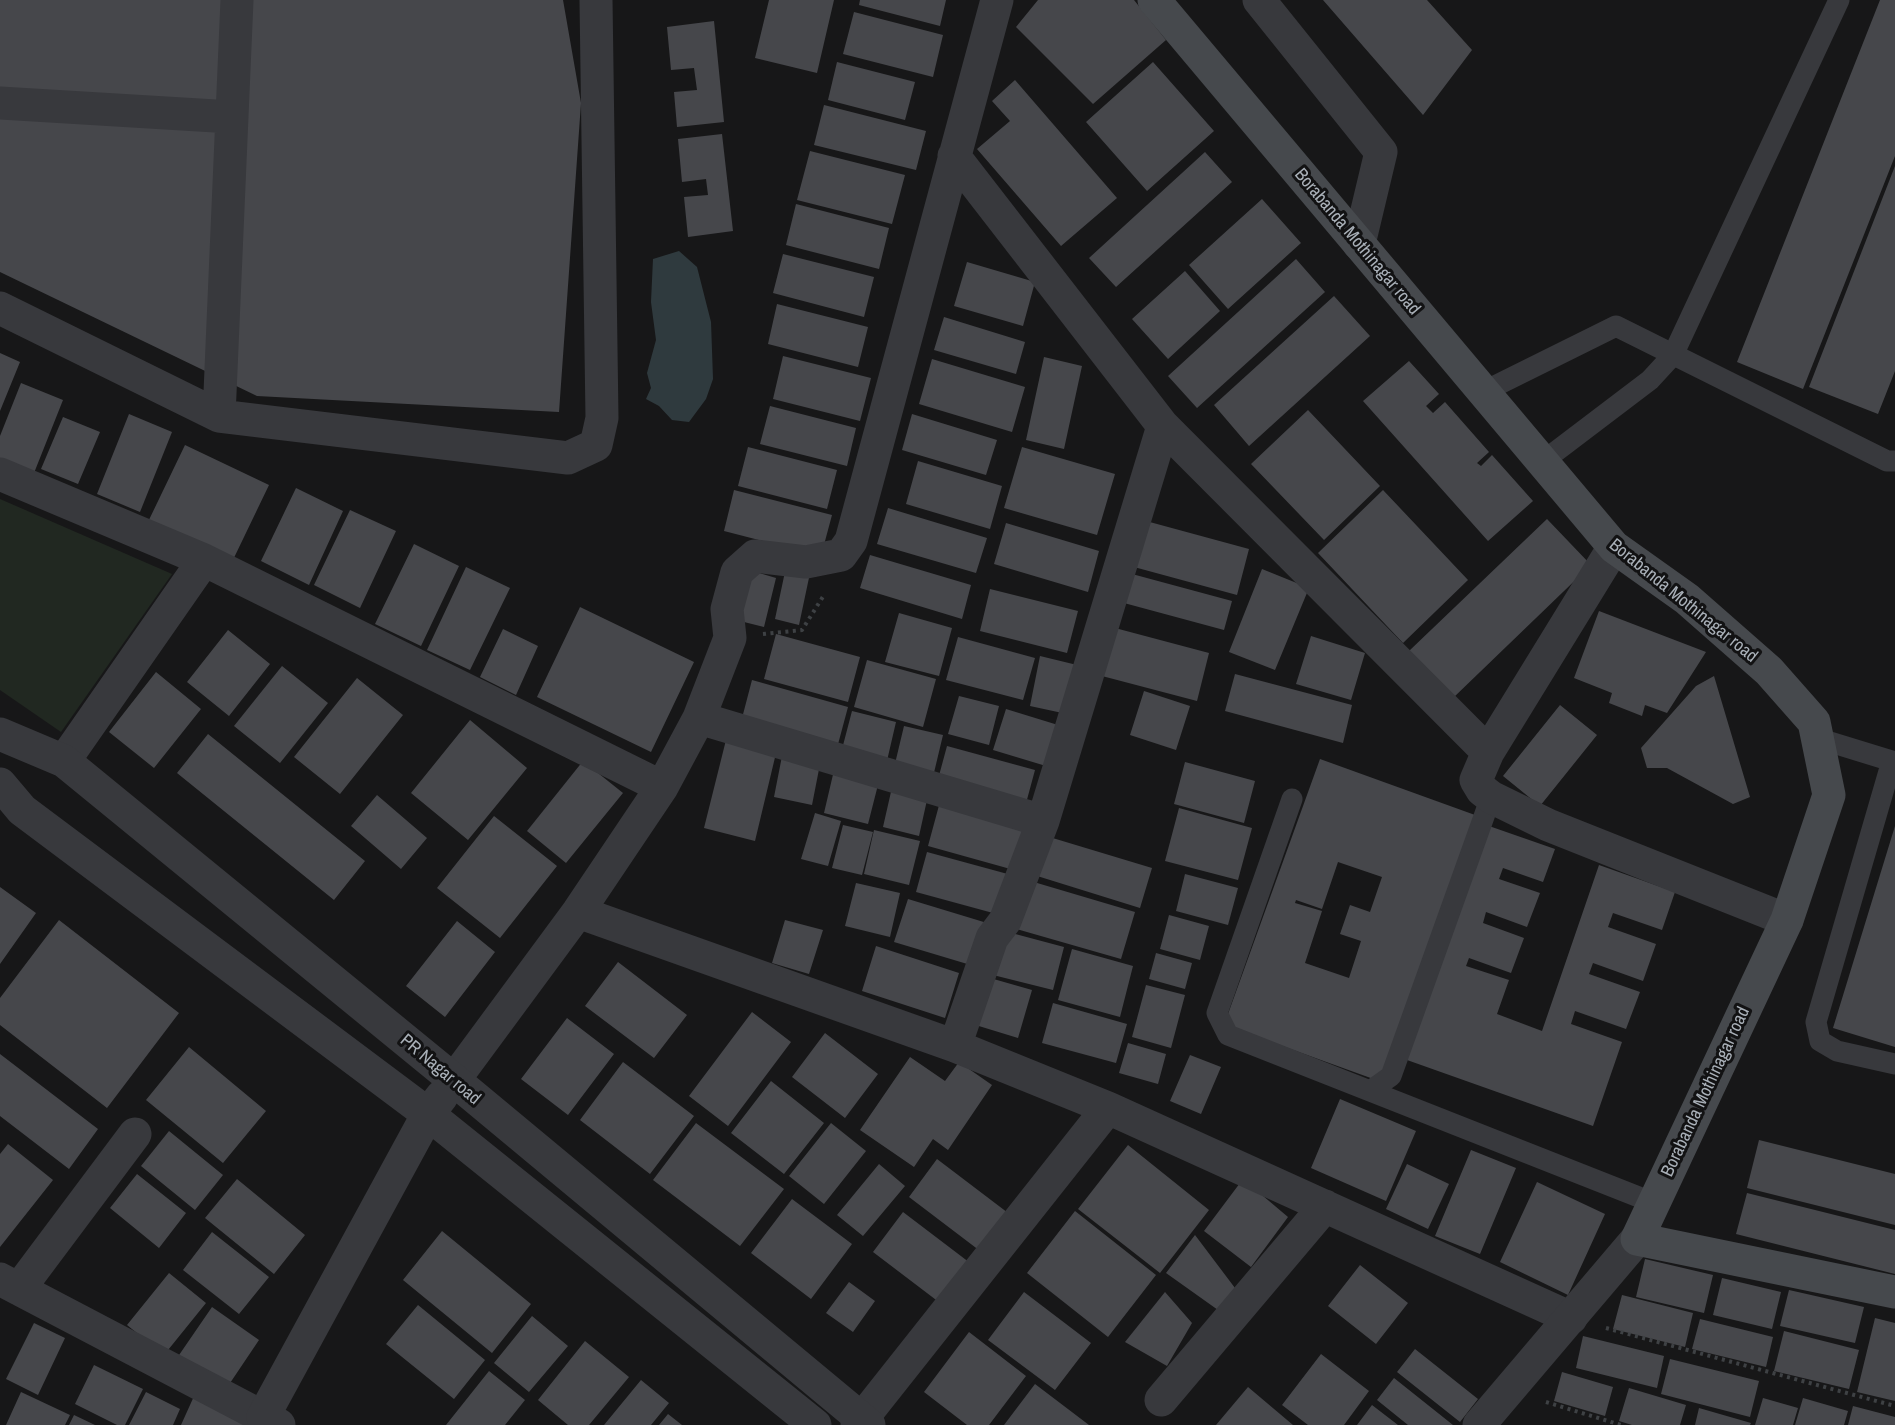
<!DOCTYPE html>
<style>
body{margin:0}
canvas{display:block;background:#171718}
</style>
<canvas width="1895" height="1425"></canvas>
<script>
const g = document.querySelector('canvas').getContext('2d');
g.lineJoin = 'round';
function paint(path, color) {
  g.fillStyle = color;
  g.fill(path, 'evenodd');
}
function stroke(path, color, width, dash) {
  g.strokeStyle = color;
  g.lineWidth = width;
  g.lineCap = dash ? 'butt' : 'round';
  g.setLineDash(dash || []);
  g.stroke(path);
}
function drawText(font, color, halo, rows, align = 'center') {
  g.font = font + ' "Archivo Narrow",sans-serif';
  g.lineWidth = 6;
  g.setLineDash([]);
  g.textBaseline = 'middle';
  g.strokeStyle = halo;
  g.fillStyle = color;
  for (const [text, x, y, turn = 0] of rows) {
    g.save();
    g.translate(x, y);
    g.rotate((+turn || 0) * Math.PI / 180);
    g.textAlign = isNaN(turn) ? turn : align;
    if (halo) g.strokeText(text, 0, 0);
    g.fillText(text, 0, 0);
    g.restore();
  }
}
paint(new Path2D(`
 M0,499L172,574L61,732L0,690Z`), '#212821');
paint(new Path2D(`
 M679,251L697,267L711,322L713,379L706,399L689,422L672,420L659,406L646,399L651,388L647,373L656,340L651,302L653,259Z`), '#2f3a3e');
paint(new Path2D(`
 M0,0H563L581,103L559,412L257,396L0,272Z
 M769,0H834L817,73L755,58Z
 M860,0H946L940,26L859,5Z
 M1038,0H1134L1166,40L1093,104L1016,27Z
 M1323,0H1427L1472,50L1423,115Z
 M1880,0H1895V156L1803,389L1737,362Z
 M854,12L943,35L933,77L843,54Z
 M714,21L724,122L677,127L674,92L697,90L694,68L671,70L667,27Z
 M837,62L915,82L905,120L828,100Z
 M1153,62L1214,131L1147,191L1086,122Z
 M1015,80L1117,198L1061,246L977,149L1010,121L992,101Z
 M824,105L926,131L916,170L814,145Z
 M722,134L733,231L688,237L684,197L708,195L706,179L682,182L678,139Z
 M810,151L905,175L892,224L797,200Z
 M1205,152L1232,182L1116,287L1089,258Z
 M1895,166V371L1878,414L1809,387Z
 M1262,199L1301,243L1228,309L1189,265Z
 M796,204L889,228L879,269L786,245Z
 M783,254L874,277L864,317L773,293Z
 M1296,259L1325,292L1197,408L1168,376Z
 M967,262L1035,282L1023,326L954,306Z
 M1185,271L1220,311L1168,359L1132,319Z
 M1334,296L1370,336L1249,446L1214,405Z
 M777,304L868,327L858,367L768,344Z
 M944,317L1025,342L1016,374L934,350Z
 M0,353L20,362L0,411Z
 M783,356L871,378L860,421L773,399Z
 M1044,357L1082,366L1064,449L1026,440Z
 M932,359L1025,387L1012,432L919,404Z
 M1409,361L1439,394L1426,406L1433,413L1445,402L1489,452L1477,463L1481,466L1492,455L1533,501L1488,541L1363,401Z
 M21,383L63,400L34,473L0,460V436Z
 M770,406L856,428L847,466L760,444Z
 M1308,410L1380,486L1324,540L1251,464Z
 M129,414L172,432L140,512L97,494Z
 M912,414L997,440L986,475L902,450Z
 M63,417L100,432L78,484L41,469Z
 M185,445L269,485L231,564L147,524Z
 M748,447L837,470L827,509L738,486Z
 M1022,447L1115,474L1097,535L1004,508Z
 M918,461L1002,486L990,529L906,504Z
 M296,488L343,511L309,585L261,561Z
 M734,490L832,515L821,556L724,531Z
 M1383,490L1468,580L1403,643L1318,553Z
 M888,508L987,538L976,573L877,544Z
 M350,510L396,531L360,608L314,585Z
 M1547,519L1591,565L1453,698L1409,651Z
 M1146,521L1249,549L1237,595L1134,567Z
 M1006,523L1099,551L1088,592L994,564Z
 M414,544L459,566L421,646L375,624Z
 M870,555L971,585L962,619L860,588Z
 M466,567L510,588L470,670L427,650Z
 M786,567L810,573L799,625L775,619Z
 M1262,569L1309,588L1275,670L1229,652Z
 M749,570L776,578L764,627L736,620Z
 M1132,574L1232,601L1224,630L1124,603Z
 M990,589L1078,611L1067,653L980,631Z
 M580,607L694,662L651,752L537,697Z
 M1599,611L1706,652L1667,713L1645,705L1642,716L1609,703L1612,693L1574,678Z
 M899,613L952,628L939,676L885,662Z
 M1115,628L1209,653L1197,701L1102,676Z
 M503,629L538,646L516,695L480,677Z
 M228,630L270,664L229,716L187,682Z
 M776,634L860,657L848,702L764,679Z
 M1311,636L1365,653L1351,700L1296,684Z
 M958,637L1035,658L1023,700L946,680Z
 M1040,656L1077,665L1067,714L1030,706Z
 M867,660L936,679L923,727L854,707Z
 M282,666L328,703L280,763L234,726Z
 M156,672L201,709L154,768L109,732Z
 M1235,674L1352,705L1343,743L1225,711Z
 M1714,676L1750,797L1733,804L1667,768H1647L1641,748L1696,686Z
 M357,678L403,715L340,794L294,757Z
 M752,680L848,707L837,748L741,722Z
 M1144,691L1190,706L1176,750L1130,735Z
 M959,696L999,706L989,745L948,734Z
 M1560,705L1597,735L1540,806L1503,776Z
 M1006,709L1058,725L1046,766L993,750Z
 M852,711L896,722L886,765L841,753Z
 M470,720L527,768L468,840L411,793Z
 M904,726L943,735L932,781L893,772Z
 M208,734L365,861L334,900L177,773Z
 M727,736L777,749L755,841L704,828Z
 M947,746L1035,770L1025,807L937,783Z
 M783,751L821,759L812,805L774,797Z
 M1320,759L1475,815L1379,1081L1224,1025ZM1338,862L1382,877L1370,912L1350,905L1340,934L1361,941L1349,978L1305,963L1322,911L1295,903L1296,900L1322,909Z
 M583,761L623,793L566,863L527,831Z
 M1185,762L1255,781L1244,823L1174,804Z
 M835,766L880,777L868,824L824,813Z
 M893,783L929,791L919,836L883,827Z
 M377,795L427,838L401,869L351,826Z
 M941,798L1027,821L1014,870L928,846Z
 M1179,808L1252,828L1238,880L1165,861Z
 M815,813L841,821L828,866L801,859Z
 M494,816L557,866L500,938L437,888Z
 M843,825L873,832L862,875L832,868Z
 M1489,826L1555,849L1543,882L1503,868L1499,879L1540,893L1527,927L1486,912L1483,923L1524,938L1511,973L1469,958L1466,966L1509,980L1497,1014L1542,1031L1599,865L1675,892L1662,930L1613,913L1608,927L1656,944L1643,981L1593,963L1589,974L1640,992L1626,1029L1575,1011L1571,1024L1622,1042L1593,1126L1407,1060Z
 M1895,826V1047L1833,1028Z
 M874,830L920,841L909,885L864,874Z
 M1046,836L1152,868L1140,908L1034,875Z
 M927,852L1015,876L1004,916L916,892Z
 M1185,874L1238,888L1228,925L1176,911Z
 M1027,880L1135,912L1121,959L1013,928Z
 M856,883L900,893L890,937L845,926Z
 M0,887L36,913L0,964Z
 M908,899L987,923L974,966L894,942Z
 M1169,915L1209,926L1200,960L1160,949Z
 M59,920L179,1013L107,1108L0,1025V998Z
 M785,920L823,930L809,974L772,963Z
 M457,921L495,952L445,1017L406,986Z
 M1004,931L1064,947L1053,990L993,975Z
 M876,946L959,973L945,1018L862,991Z
 M1072,949L1133,966L1120,1017L1058,1000Z
 M1156,953L1192,963L1185,989L1149,979Z
 M618,962L687,1015L654,1058L585,1006Z
 M983,976L1032,990L1018,1038L969,1023Z
 M1146,985L1185,995L1171,1048L1132,1037Z
 M1053,1003L1127,1024L1116,1063L1042,1043Z
 M752,1012L791,1042L728,1126L689,1096Z
 M567,1018L614,1054L568,1115L521,1079Z
 M825,1033L878,1074L845,1118L792,1077Z
 M1128,1043L1166,1054L1158,1084L1119,1073Z
 M189,1047L266,1111L223,1163L146,1100Z
 M0,1054L98,1129L69,1169L0,1116Z
 M1190,1055L1221,1067L1201,1114L1170,1101Z
 M910,1057L945,1081L959,1062L992,1085L948,1150L933,1139L914,1167L860,1130Z
 M623,1062L694,1116L650,1174L580,1120Z
 M771,1081L824,1123L784,1174L731,1133Z
 M1340,1099L1416,1131L1386,1201L1311,1168Z
 M696,1123L784,1189L740,1246L653,1180Z
 M831,1123L866,1151L824,1204L789,1176Z
 M169,1131L223,1175L195,1210L141,1166Z
 M1759,1140L1895,1174V1225L1747,1188Z
 M8,1144L53,1180L0,1247V1154Z
 M1128,1145L1209,1210L1160,1273L1078,1209Z
 M1471,1150L1516,1168L1480,1254L1435,1236Z
 M937,1159L1016,1219L988,1257L909,1197Z
 M879,1164L905,1186L863,1236L837,1215Z
 M1407,1164L1449,1184L1428,1229L1386,1209Z
 M137,1174L186,1213L159,1248L110,1208Z
 M237,1179L305,1235L274,1274L205,1218Z
 M1243,1179L1288,1217L1251,1267L1204,1231Z
 M1537,1182L1605,1214L1568,1295L1500,1262Z
 M1747,1193L1895,1230V1274L1736,1234Z
 M792,1199L852,1244L811,1299L751,1253Z
 M1075,1211L1156,1275L1108,1337L1027,1273Z
 M903,1212L978,1269L948,1309L873,1252Z
 M442,1231L531,1304L492,1353L403,1280Z
 M212,1232L269,1277L239,1314L183,1270Z
 M1195,1235L1235,1288L1218,1310L1166,1273Z
 M1645,1259L1713,1275L1704,1313L1636,1297Z
 M1360,1265L1408,1303L1376,1344L1328,1306Z
 M169,1273L206,1303L164,1355L127,1325Z
 M1722,1278L1781,1292L1772,1329L1713,1315Z
 M849,1282L875,1301L853,1332L826,1313Z
 M1789,1290L1864,1307L1855,1343L1780,1326Z
 M1024,1292L1091,1343L1055,1390L988,1340Z
 M1165,1292L1192,1323L1167,1366L1125,1342Z
 M1622,1295L1693,1313L1685,1347L1613,1329Z
 M418,1305L485,1360L454,1399L386,1344Z
 M212,1307L259,1340L224,1392L177,1358Z
 M532,1316L568,1346L529,1392L494,1363Z
 M1875,1318L1895,1323V1401L1857,1392Z
 M1700,1319L1773,1337L1766,1367L1692,1349Z
 M34,1323L65,1338L38,1395L6,1379Z
 M1784,1331L1859,1350L1849,1389L1774,1371Z
 M969,1332L1026,1376L989,1425H967L924,1392Z
 M1583,1336L1664,1356L1657,1388L1576,1368Z
 M585,1341L629,1377L589,1425H568L538,1400Z
 M1415,1349L1478,1399L1460,1422L1397,1372Z
 M1321,1354L1369,1391L1344,1425H1308L1282,1405Z
 M1670,1359L1759,1381L1750,1417L1661,1394Z
 M94,1365L143,1389L125,1425H117L75,1404Z
 M489,1371L525,1400L505,1425H446Z
 M1562,1372L1613,1387L1605,1416L1554,1401Z
 M1394,1378L1453,1425H1408L1377,1400Z
 M641,1380L669,1403L651,1425H604Z
 M1035,1384L1089,1425H1004Z
 M1248,1387L1293,1425H1216Z
 M1629,1388L1686,1405L1680,1425H1632L1619,1421Z
 M21,1392L70,1415L65,1425H6Z
 M146,1392L180,1409L173,1425H129Z
 M195,1394L247,1425H181Z
 M1763,1398L1798,1408L1793,1425H1755Z
 M1803,1398L1848,1411L1844,1425H1795Z
 M1372,1405L1398,1425H1357Z
 M1853,1406L1895,1417V1425H1848Z
 M1699,1408L1751,1423L1750,1425H1695Z
 M668,1414L682,1425H659Z
 M74,1415L95,1425H69Z`), '#46474b');
stroke(new Path2D(`
 M763,634L802,630L824,595
 M1606,1328L1895,1406
 M1546,1402L1621,1425`), '#3e4144', 4, [3, 4.5]);
stroke(new Path2D(`
 M1483,392L1616,326L1887,461H1895
 M1542,462L1650,380L1673,355L1839,0
 M1817,738L1895,762
 M1892,761L1816,1022L1820,1041L1837,1051L1895,1064
 M1292,799L1217,1013L1228,1035L1370,1091L1391,1076L1491,797
 M1370,1091L1654,1203`), '#38393d', 21);
stroke(new Path2D(`
 M1259,0L1381,152L1359,244
 M0,103L232,117
 M954,156L1163,426L1488,752L1614,547
 M0,308L219,416L568,458L596,445L602,418L596,0
 M219,416L237,0
 M0,474L204,560L662,787
 M699,718L1043,821
 M1488,752L1476,780L1482,790L1491,797L1548,825L1787,920
 M64,761L204,560
 M578,912L955,1046L1108,1108L1571,1318
 M955,1046L992,938L1005,921L1043,821L1163,426
 M454,1080L578,912L662,787L699,718L730,638L727,609L737,572L755,556L806,562L841,555L851,541L997,0
 M0,1279L263,1417L260,1425
 M19,1289L135,1134
 M1161,1400L1325,1206
 M857,1425L1108,1108`), '#38393d', 33);
stroke(new Path2D(`
 M0,734L64,761L454,1080L869,1425
 M0,784L22,810L428,1114L815,1425
 M279,1425L263,1417L428,1114L442,1096
 M1479,1425L1637,1239`), '#38393d', 33);
stroke(new Path2D(`
 M1154,0L1614,547L1687,599L1769,671L1814,722L1829,795L1787,920L1637,1239L1895,1292`), '#46494d', 33);
drawText('18px', '#a9b0b8', '#121213', [
 ["Borabanda Mothinagar road",1357,242,50],
 ["Borabanda Mothinagar road",1683,601,39],
 ["PR Nagar road",440,1070,40],
 ["Borabanda Mothinagar road",1706,1092,-65]
]);
</script>
